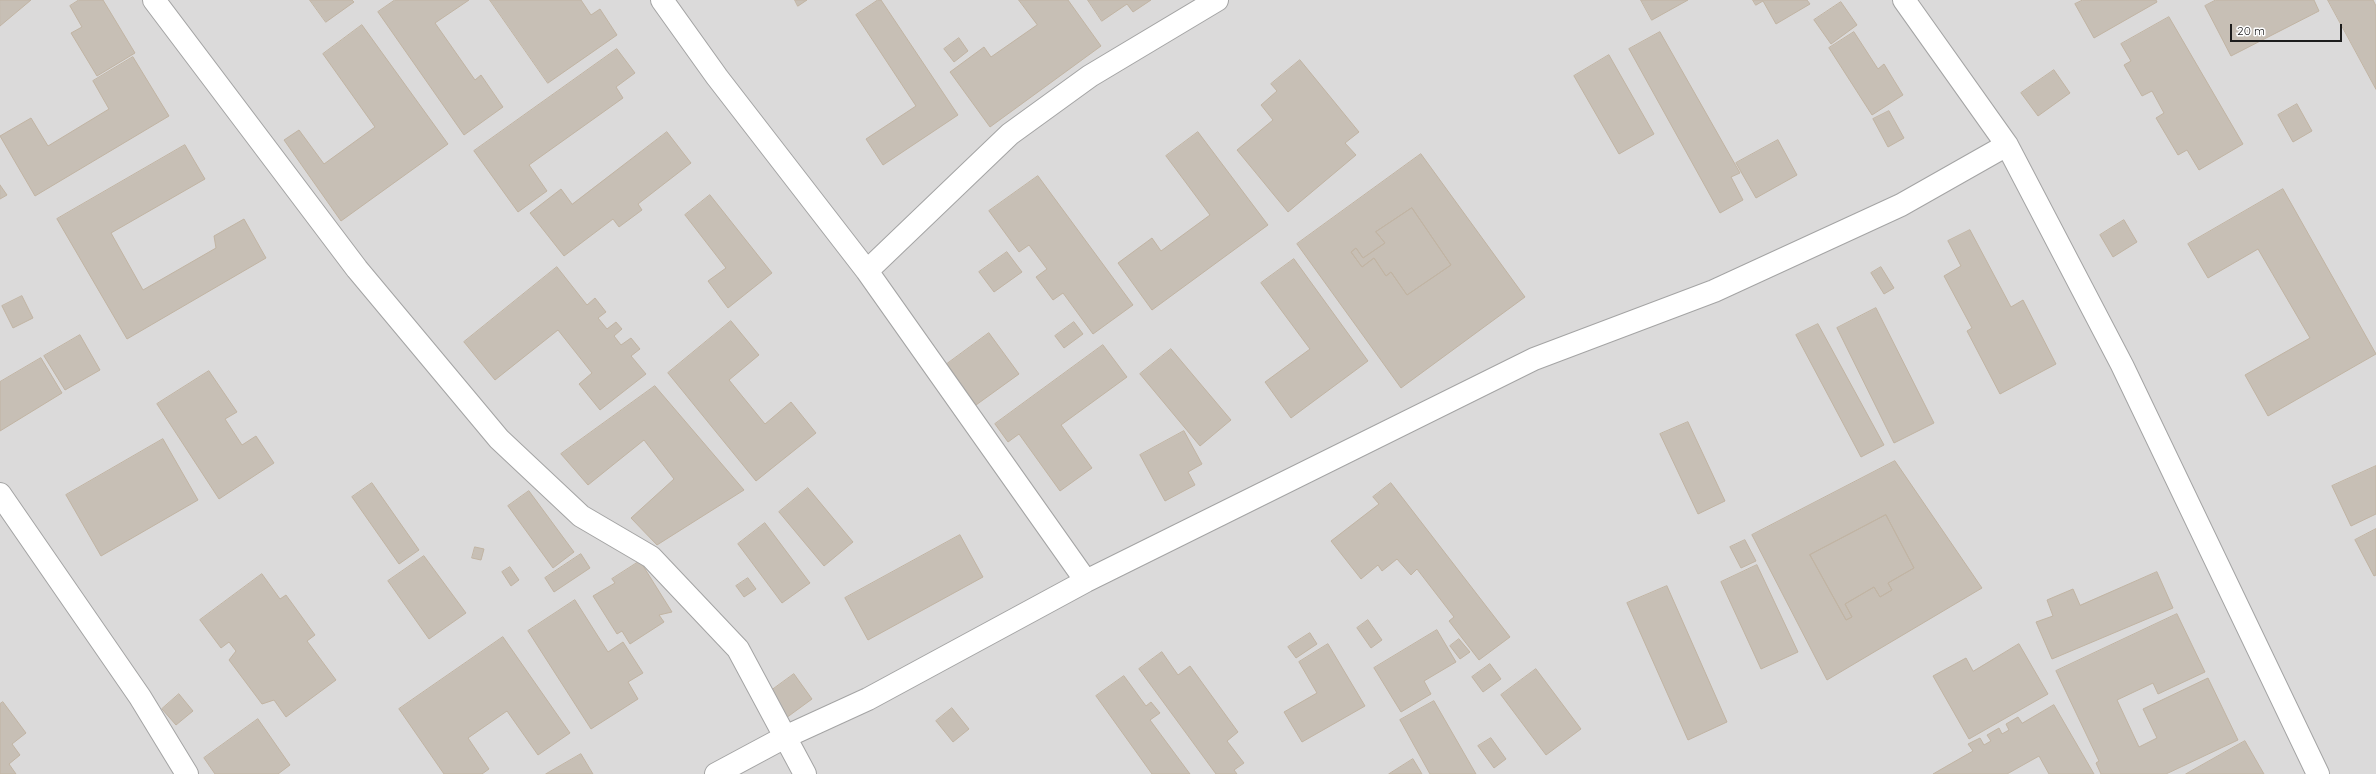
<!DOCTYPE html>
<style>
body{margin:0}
#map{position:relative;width:2376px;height:774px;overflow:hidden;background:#efece2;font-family:Quicksand,sans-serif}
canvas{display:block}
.scale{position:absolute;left:2230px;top:24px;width:112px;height:18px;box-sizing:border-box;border:2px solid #1d1d1d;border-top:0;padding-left:5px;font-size:12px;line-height:14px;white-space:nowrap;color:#1d1d1d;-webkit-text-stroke:3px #fff;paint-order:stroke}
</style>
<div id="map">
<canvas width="2376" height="774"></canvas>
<div class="scale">20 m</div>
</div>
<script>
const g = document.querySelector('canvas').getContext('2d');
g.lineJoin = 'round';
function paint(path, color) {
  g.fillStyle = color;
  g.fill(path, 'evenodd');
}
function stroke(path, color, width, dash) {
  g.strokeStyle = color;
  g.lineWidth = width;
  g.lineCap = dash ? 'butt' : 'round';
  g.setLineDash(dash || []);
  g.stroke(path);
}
paint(new Path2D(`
 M0,0H2376V774H0Z`), '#dbdada');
const building = new Path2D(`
 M0,0H31L0,26Z
 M79,0H103L135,53L97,76L71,33L82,27L70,6Z
 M310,0H352L354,2L326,22Z
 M395,0H469L435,23L475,80L481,75L503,107L464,135L378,12Z
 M490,0H581L591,15L600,9L617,35L548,83Z
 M795,0H807L798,6Z
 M878,0H881L958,115L883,165L866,139L916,106L856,15Z
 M1019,0H1068L1101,46L990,127L950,72L984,47L991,57L1037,25Z
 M1088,0H1151L1133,12L1127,4L1102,21Z
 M1641,0H1688L1652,20Z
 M1753,0H1807L1810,4L1776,24L1763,1L1756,5Z
 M2083,0H2156L2157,2L2094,38L2075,4Z
 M2216,0H2314L2319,11L2231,56L2205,6Z
 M2328,0H2373L2376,6V89Z
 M1841,2L1857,25L1831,44L1814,20Z
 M2169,17L2243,144L2199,170L2187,150L2178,155L2156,118L2164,113L2152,91L2142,96L2124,65L2131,61L2121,44Z
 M362,25L448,144L341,221L284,140L299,130L324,164L375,127L323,54Z
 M1660,32L1740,173L1731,177L1743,200L1720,213L1629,49Z
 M1854,32L1878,69L1884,64L1903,95L1872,115L1829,48Z
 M959,38L968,51L954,62L944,49Z
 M617,49L635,73L616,87L623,98L529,165L547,191L518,212L474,151Z
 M1609,55L1654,134L1619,154L1574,76Z
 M133,57L169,116L35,196L0,136L31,118L48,146L109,109L93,81Z
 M1300,60L1359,132L1345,143L1356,155L1288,212L1237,150L1273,120L1261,105L1277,91L1271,84Z
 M2054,70L2070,93L2038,116L2021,93Z
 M2297,104L2312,131L2293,142L2278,115Z
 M1889,111L1904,138L1888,147L1873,119Z
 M667,132L691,163L638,204L642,210L619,227L613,219L564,256L530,213L561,189L572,204Z
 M1198,132L1268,225L1152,310L1118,263L1152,238L1161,251L1210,215L1166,156Z
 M1778,140L1797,175L1756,198L1736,163Z
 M185,145L205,179L111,233L143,290L216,248L214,236L244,219L266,258L127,339L57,219Z
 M1421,154L1525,297L1401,388L1297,244ZM1412,208L1451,265L1407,295L1391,272L1386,276L1374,258L1362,267L1351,252L1356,248L1363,258L1385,243L1376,232Z
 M1038,176L1133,305L1093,334L1063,293L1053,300L1036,277L1047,269L1029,245L1019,252L989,211Z
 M0,185L7,195L0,199Z
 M2283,189L2376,354L2268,416L2245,375L2310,338L2258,249L2208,278L2188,244Z
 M710,195L772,273L728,308L708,281L726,268L685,215Z
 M1412,208L1451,265L1407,295L1391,272L1386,276L1374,258L1362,267L1351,252L1356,248L1363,258L1385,243L1376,232Z
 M2124,220L2137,242L2113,257L2100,235Z
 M1970,230L2011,307L2023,300L2056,364L2000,394L1967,331L1972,328L1944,276L1961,266L1948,241Z
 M1007,252L1022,272L994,292L979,272Z
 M1294,259L1368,361L1291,418L1265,382L1310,349L1261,283Z
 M557,267L587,305L595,298L606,312L598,318L607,329L616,322L622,329L614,336L621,345L631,338L640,349L631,356L646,374L600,410L579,384L592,373L558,330L495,380L464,342Z
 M1881,267L1894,288L1884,294L1871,273Z
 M22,296L33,318L13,328L2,306Z
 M1876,308L1934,423L1894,443L1837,328Z
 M731,321L759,355L729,380L765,424L791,402L816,433L756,481L668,373Z
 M1074,322L1083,334L1064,348L1055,336Z
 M1818,324L1884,445L1861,457L1796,335Z
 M989,333L1019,374L976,405L947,364Z
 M80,335L100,370L65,390L44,356Z
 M1103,345L1127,377L1061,425L1092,468L1060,491L1019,434L1008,442L995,424Z
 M1171,349L1231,420L1200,446L1140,374Z
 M41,358L62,393L0,431V382Z
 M209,371L237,412L225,419L242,445L256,436L274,463L219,499L157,404Z
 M655,386L744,490L657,545L631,518L674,479L644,440L588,485L561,454Z
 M1688,422L1725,501L1698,514L1660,434Z
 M1184,431L1202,464L1188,472L1195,485L1165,501L1140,455Z
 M163,439L198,500L101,556L66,495Z
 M1895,461L1982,588L1827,680L1752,535ZM1886,515L1914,568L1888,583L1892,590L1880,597L1874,587L1845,604L1852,617L1846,620L1810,555Z
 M2376,466V514L2351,526L2332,486Z
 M372,483L419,550L399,564L352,497Z
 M1391,483L1510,637L1479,660L1449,621L1454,617L1417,569L1411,575L1397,559L1382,571L1378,565L1361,579L1331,541L1379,504L1373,497Z
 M808,488L853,542L824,566L779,512Z
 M529,491L574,552L553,568L508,506Z
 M1886,515L1914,568L1888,583L1892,590L1880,597L1874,587L1845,604L1852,617L1846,620L1810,555Z
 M765,523L810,583L782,603L738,544Z
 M2376,529V575L2374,576L2355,540Z
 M960,535L983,577L868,640L845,598Z
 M1745,540L1756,561L1741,568L1730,547Z
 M475,547L484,549L481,560L472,558Z
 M581,554L590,568L554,592L545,578Z
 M424,556L466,613L429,639L388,581Z
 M640,561L672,612L659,615L664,622L630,644L622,631L617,634L593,596L615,583L612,579Z
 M1757,565L1798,652L1761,669L1721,582Z
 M510,567L519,580L511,586L502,572Z
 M2157,572L2173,608L2052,659L2036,622L2053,616L2047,600L2073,589L2080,605Z
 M262,574L280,599L286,595L315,635L307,641L336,680L286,717L274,700L262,704L229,660L236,651L229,642L221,648L200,620Z
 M748,578L756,589L744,597L736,586Z
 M1667,586L1727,722L1688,740L1627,603Z
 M575,600L608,652L623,642L643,673L628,682L638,699L591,729L528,631Z
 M2177,614L2205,672L2158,694L2153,683L2117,700L2139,747L2157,738L2143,709L2208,678L2238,740L2166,774H2101L2096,763L2099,761L2056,671Z
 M1368,620L1382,640L1371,648L1357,628Z
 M1437,630L1456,662L1424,681L1431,694L1401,712L1374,668Z
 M1310,633L1317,644L1296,658L1288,647Z
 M503,637L570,733L538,755L507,711L468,738L489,769L482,774H444L399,709Z
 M1459,639L1470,652L1460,659L1450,646Z
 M1328,644L1365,706L1302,742L1284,712L1317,693L1299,662Z
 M2019,644L2048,694L1969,739L1933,676L1966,658L1973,671Z
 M1162,652L1178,675L1190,666L1238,732L1227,741L1244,763L1234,770L1237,774H1216L1139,669Z
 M1490,664L1501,679L1483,692L1472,677Z
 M1536,669L1581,729L1546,755L1501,695Z
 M794,674L812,699L786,718L768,693Z
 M1124,676L1146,706L1151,702L1160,713L1150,720L1190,774H1152L1096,696Z
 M179,694L193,711L176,725L162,709Z
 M1434,701L1476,774H1430L1400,720Z
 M3,702L26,733L12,744L20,755L9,764L16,774H0V704Z
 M2054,705L2094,774H2049L2039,756L2007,774H1933L1973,751L1968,744L1980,738L1984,745L1991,741L1987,735L1999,728L2002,734L2009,730L2006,724L2018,717L2022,723Z
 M952,708L969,729L953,742L936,721Z
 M258,719L290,765L278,774H215L204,758Z
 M1491,738L1506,759L1494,768L1478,746Z
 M2245,741L2264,774H2186Z
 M581,754L593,774H546Z
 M1413,759L1422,774H1389Z`);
paint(building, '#c7bfb5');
stroke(building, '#c1b4a3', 1);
const street = new Path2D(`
 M154,0L357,269L499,439L581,516L651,557L738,649L805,774
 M662,0L717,77L867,271L1086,581
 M1904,0L2007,145L2122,365L2318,774
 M867,271L1010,134L1090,76L1217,0
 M0,494L140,697L187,774
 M716,774L785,737L868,699L1086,581L1534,359L1714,291L1901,205L2007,145`);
stroke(street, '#a4a4a4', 24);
stroke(street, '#fff', 22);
</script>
